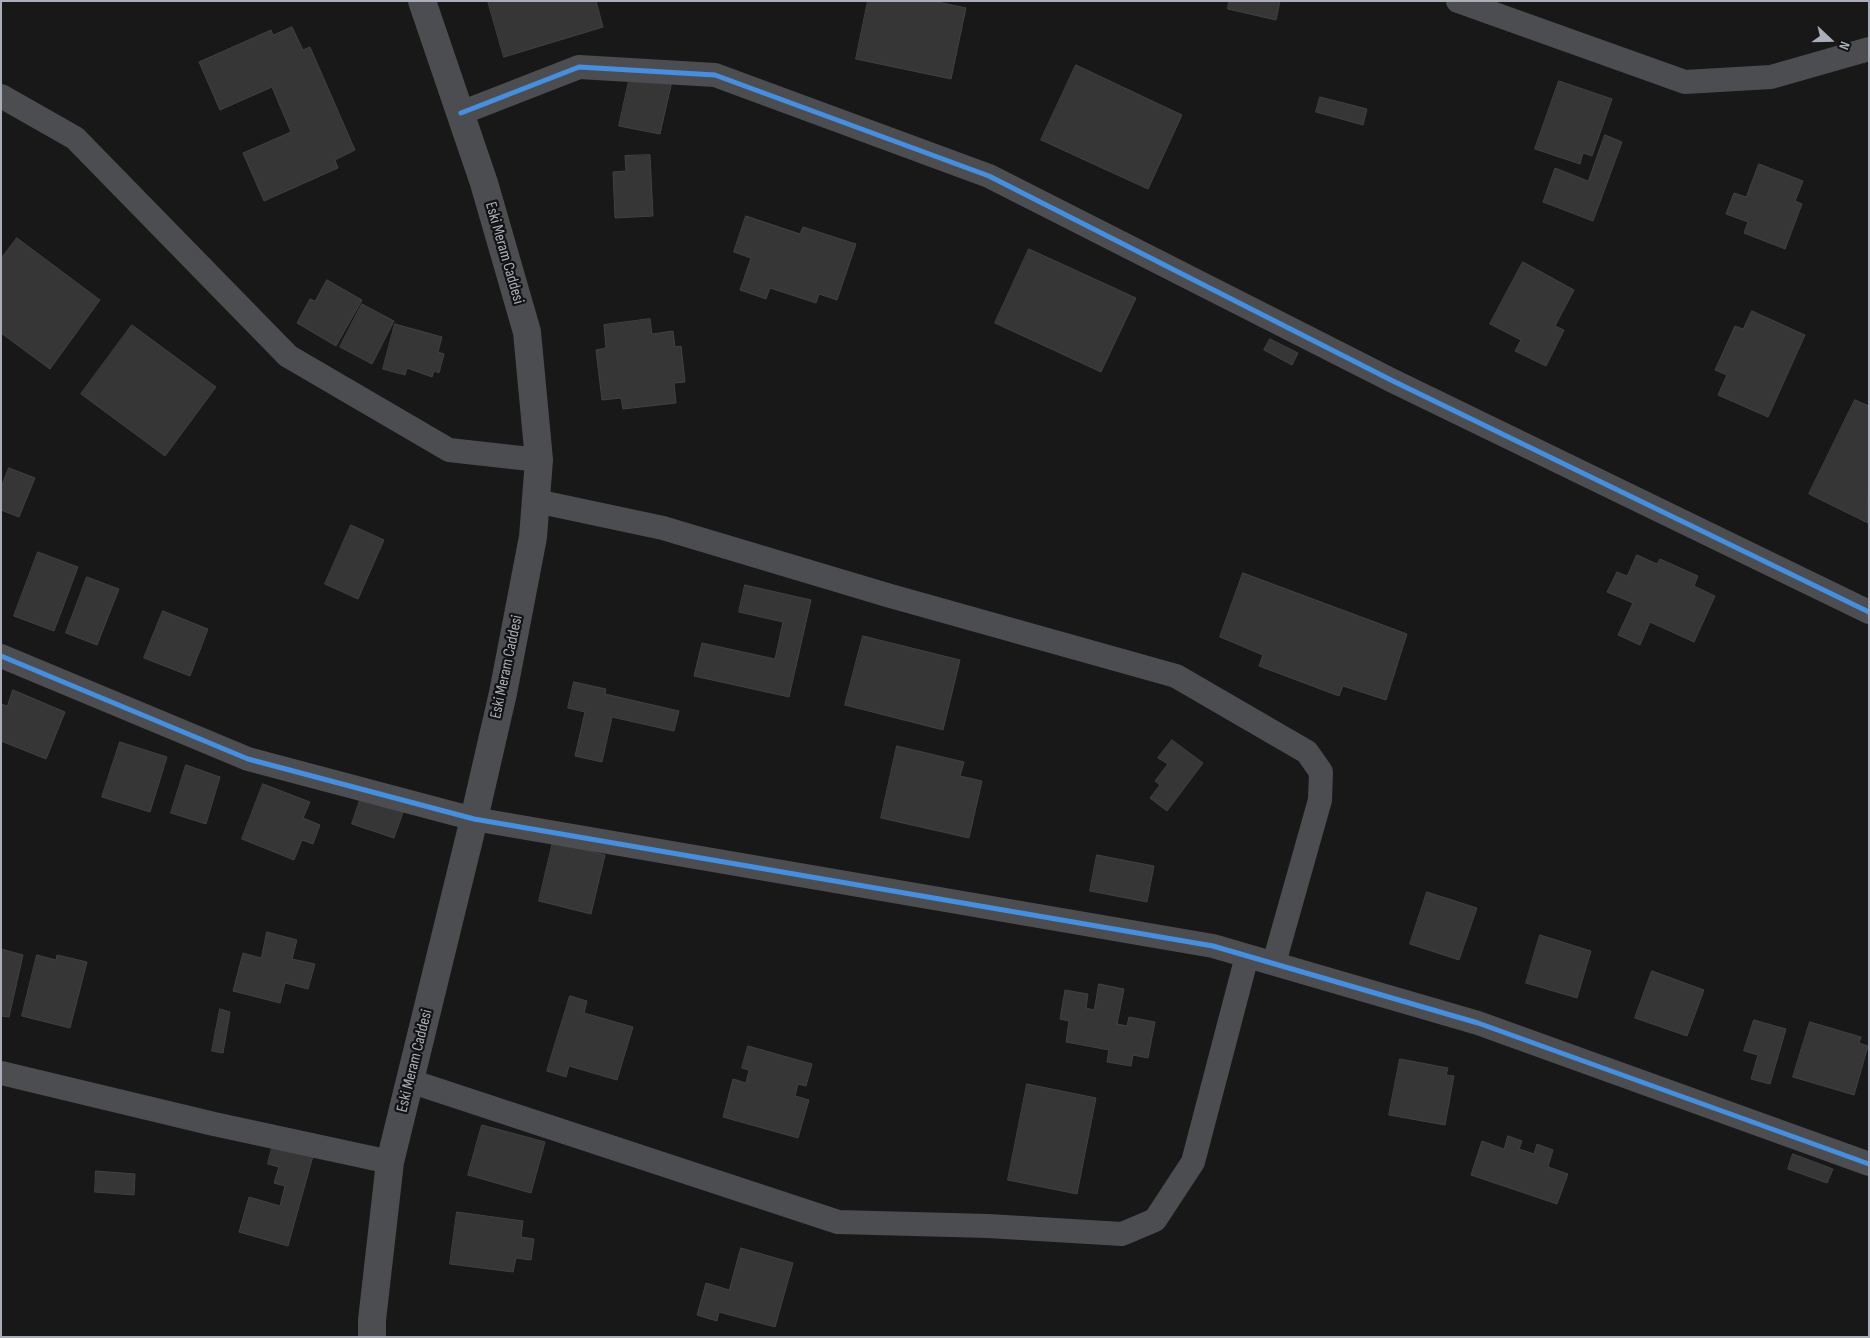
<!DOCTYPE html>
<style>
body{margin:0}
#map{position:relative;width:1870px;height:1338px;overflow:hidden;background:#181818;font-family:"Sofia Sans Condensed",sans-serif}
canvas{display:block}
.frame{position:absolute;inset:0;border:2px solid #a9aeb8;pointer-events:none}
.north{position:absolute;left:1805px;top:15px;width:50px;height:50px;-webkit-text-stroke:4px #121214;paint-order:stroke;rotate:111deg;font-size:14px;font-weight:700;line-height:20px;text-align:center;color:#a9aeb8}
.north::after{content:'';display:block;margin:auto;width:18px;height:22px;background:#a9aeb8;clip-path:polygon(50% 0,100% 100%,50% 72%,0 100%)}
</style>
<div id="map">
<canvas width="1870" height="1338"></canvas>
<div class="frame"></div>
<div class="north">N</div>
</div>
<script>
const g = document.querySelector('canvas').getContext('2d');
g.lineJoin = 'round';
function paint(path, color) {
  g.fillStyle = color;
  g.fill(path, 'evenodd');
}
function stroke(path, color, width, dash) {
  g.strokeStyle = color;
  g.lineWidth = width;
  g.lineCap = dash ? 'butt' : 'round';
  g.setLineDash(dash || []);
  g.stroke(path);
}
function drawText(font, color, halo, rows, align = 'center') {
  g.font = font + ' "Sofia Sans Condensed",sans-serif';
  g.lineWidth = 4.5;
  g.setLineDash([]);
  g.textBaseline = 'middle';
  g.strokeStyle = halo;
  g.fillStyle = color;
  for (const [text, x, y, turn = 0] of rows) {
    g.save();
    g.translate(x, y);
    g.rotate((+turn || 0) * Math.PI / 180);
    g.textAlign = isNaN(turn) ? turn : align;
    if (halo) g.strokeText(text, 0, 0);
    g.fillText(text, 0, 0);
    g.restore();
  }
}
const building = new Path2D(`
 M488,1H596L603,27L504,57Z
 M868,1H933L966,8L951,79L856,59Z
 M1229,1H1280L1276,20L1228,9Z
 M292,27L303,50L310,47L355,150L335,160L338,168L264,201L243,153L291,132L272,87L220,110L199,62L271,30L273,35Z
 M1076,65L1182,115L1148,189L1041,140Z
 M631,72L672,81L660,134L619,126Z
 M1559,81L1612,99L1592,156L1583,153L1580,164L1535,149Z
 M1320,97L1367,109L1363,125L1316,112Z
 M1605,135L1622,142L1593,221L1543,202L1555,168L1588,181Z
 M650,155L653,216L615,218L613,172L626,171L625,156Z
 M1759,164L1803,181L1795,201L1802,204L1785,249L1744,233L1748,222L1726,214L1734,193L1746,197Z
 M746,216L800,234L803,227L856,244L837,300L819,294L816,303L770,288L766,299L740,290L751,258L734,252Z
 M17,238L100,300L50,369L1,333V259Z
 M1029,249L1136,298L1101,372L995,323Z
 M1523,262L1574,290L1555,326L1564,330L1546,366L1515,351L1521,340L1490,324Z
 M327,280L362,300L336,346L297,323L310,299L315,301Z
 M362,304L394,321L372,364L340,347Z
 M1752,311L1805,335L1768,417L1718,395L1727,375L1715,370L1735,326L1743,329Z
 M650,319L652,334L673,331L675,347L681,346L685,382L674,383L676,403L623,409L621,398L602,400L596,350L606,348L604,325Z
 M395,324L442,337L438,352L444,354L439,373L434,371L432,377L407,368L405,375L383,369Z
 M132,325L216,387L165,456L81,394Z
 M1270,339L1298,353L1292,365L1264,350Z
 M1855,400L1869,406L1868,523L1809,494Z
 M9,468L35,478L19,517L1,510V488Z
 M351,525L384,540L358,599L325,584Z
 M38,552L78,567L54,631L14,616Z
 M1637,555L1657,564L1660,559L1698,576L1694,586L1715,596L1694,642L1650,622L1640,645L1618,635L1633,603L1607,592L1617,572L1627,576Z
 M1243,573L1407,634L1386,700L1343,686L1339,696L1259,666L1263,655L1220,637Z
 M87,577L119,589L97,645L66,633Z
 M745,585L811,600L789,697L694,676L702,643L775,659L783,622L739,612Z
 M163,611L208,629L190,676L144,658Z
 M863,636L960,660L943,730L845,705Z
 M574,682L606,689L605,694L679,711L674,731L612,717L602,762L575,756L585,712L568,708Z
 M13,690L65,712L46,759L1,741V704L7,706Z
 M1172,740L1203,763L1167,811L1150,798L1160,785L1155,781L1168,764L1158,758Z
 M120,742L167,757L150,812L102,797Z
 M897,746L964,762L960,776L982,781L969,838L881,818Z
 M186,765L220,777L206,824L171,813Z
 M263,784L310,802L303,818L320,825L313,844L302,840L294,860L242,839Z
 M363,791L406,804L394,838L352,824Z
 M553,842L605,855L591,914L539,901Z
 M1097,855L1154,866L1147,902L1090,891Z
 M1427,892L1477,908L1459,960L1410,944Z
 M267,932L297,940L292,959L315,964L308,989L285,983L280,1003L233,991L243,953L261,958Z
 M1540,935L1591,951L1577,998L1526,983Z
 M1,949L23,955L9,1017L1,1016Z
 M37,955L56,960L57,955L87,962L70,1028L22,1016Z
 M1652,971L1704,990L1687,1036L1635,1018Z
 M1099,984L1124,989L1117,1024L1127,1026L1129,1017L1155,1022L1148,1058L1133,1055L1131,1066L1107,1062L1109,1050L1066,1042L1069,1021L1060,1019L1065,990L1088,994L1086,1008L1094,1010Z
 M570,996L587,1001L584,1013L633,1027L617,1080L569,1066L566,1077L547,1071Z
 M220,1009L230,1012L223,1053L212,1051Z
 M1754,1020L1786,1029L1770,1084L1751,1079L1758,1055L1744,1051Z
 M1810,1022L1861,1037L1859,1043L1868,1046L1854,1095L1793,1077Z
 M748,1046L812,1064L806,1086L798,1084L795,1096L809,1100L798,1138L723,1117L733,1079L746,1083L749,1070L742,1068Z
 M1400,1059L1448,1068L1446,1075L1454,1076L1445,1125L1389,1115Z
 M1027,1084L1096,1098L1077,1194L1008,1180Z
 M482,1125L545,1142L531,1193L468,1175Z
 M1508,1136L1522,1141L1519,1149L1534,1154L1537,1144L1553,1150L1548,1167L1568,1174L1557,1204L1471,1175L1482,1141L1504,1149Z
 M273,1144L313,1156L288,1246L239,1232L249,1197L280,1206L285,1186L274,1183L279,1167L268,1164Z
 M1793,1154L1833,1169L1827,1183L1788,1169Z
 M96,1171L135,1174L134,1195L95,1192Z
 M457,1212L523,1221L521,1237L534,1239L531,1260L516,1258L513,1272L450,1264Z
 M741,1248L793,1263L775,1327L719,1312L717,1321L697,1315L706,1283L729,1290Z`);
paint(building, '#363637');
stroke(building, '#404144', 1);
stroke(new Path2D(`
 M1458,1L1685,82L1771,77L1869,49
 M1,96L75,138L288,356L449,450L539,460
 M461,113L579,67L715,75L989,176L1393,381L1869,612
 M536,501L663,528L887,595L1176,676L1307,752L1321,772L1320,800L1274,963
 M1,656L248,759L474,819L1213,946L1478,1023L1869,1164
 M1,1073L214,1124L390,1162
 M410,1081L838,1222L988,1226L1122,1234L1155,1220L1193,1162L1247,956`), '#4c4d51', 24);
stroke(new Path2D(`
 M372,1337V1320L390,1162L474,819L503,693L533,537L539,460L527,332L484,183L422,1`), '#4c4d51', 28);
stroke(new Path2D(`
 M461,113L579,67L715,75L989,176L1393,381L1869,612
 M1,656L248,759L474,819L1213,946L1478,1023L1869,1164`), '#468fdf', 5);
drawText('16px', '#a9aeb8', '#121214', [
 ["Eski Meram Caddesi",504,253,74],
 ["Eski Meram Caddesi",507,667,-78],
 ["Eski Meram Caddesi",415,1061,-76]
]);
</script>
